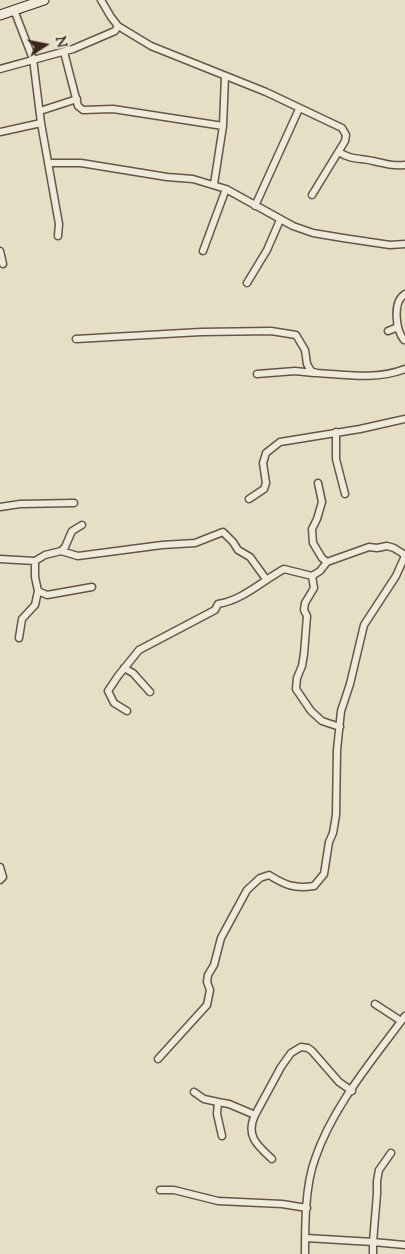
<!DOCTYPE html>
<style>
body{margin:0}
#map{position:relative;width:405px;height:1254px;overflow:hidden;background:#e7dfc5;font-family:"Sorts Mill Goudy",serif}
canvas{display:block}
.north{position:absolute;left:20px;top:20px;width:50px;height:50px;-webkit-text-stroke:4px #efead9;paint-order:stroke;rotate:79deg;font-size:14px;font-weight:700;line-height:20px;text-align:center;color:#3c271d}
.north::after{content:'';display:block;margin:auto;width:18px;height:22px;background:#3c271d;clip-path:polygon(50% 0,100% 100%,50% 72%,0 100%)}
</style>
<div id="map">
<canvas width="405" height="1254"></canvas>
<div class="north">N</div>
</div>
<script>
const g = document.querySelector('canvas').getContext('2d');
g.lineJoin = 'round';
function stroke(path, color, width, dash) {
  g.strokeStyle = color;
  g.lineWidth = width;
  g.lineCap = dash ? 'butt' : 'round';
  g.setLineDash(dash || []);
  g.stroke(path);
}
const street = new Path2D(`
 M101,0L111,17L118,26L151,46L266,92L342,128L346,135L345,141L312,195
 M14,10L33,59L41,123L59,224L58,236
 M64,52L78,106L83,110L113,109L223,126
 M0,69L73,49L115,31L118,26
 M40,111L77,99
 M0,132L41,123
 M339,152C350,160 361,158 373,161C387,164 391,166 405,165
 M49,163H81L167,177L193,179L226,189L293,226L313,233L343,238L390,245L405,244
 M214,184L223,126L225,76
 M255,206L299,109
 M0,251L3,264
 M203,251L226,189
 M247,283L267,250L280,220
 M388,331L398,327
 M76,339L201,332L271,331L296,335L305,350L307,364L311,371H310L317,373C347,375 377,380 405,369
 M404,340C396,330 392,302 405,294
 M257,374L295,371L314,373
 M336,432V459L345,494
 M318,483L322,502L317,519L312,529L313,543L322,558L327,562
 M249,499L264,489L266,483L263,463L266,453L280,442L360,429L405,419
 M0,507L20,504L74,503
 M61,551L65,547L72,531L82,525
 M0,559L35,561
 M312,576L320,571L327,562L369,547L377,548L387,546L394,548L405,555
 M38,591L47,595L92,587
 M19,638L22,619L35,605L38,591L35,577V561L45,555L61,551L78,556L162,545L195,543L223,532L233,542L238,550L250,557L266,579
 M124,668L133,673L150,692
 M127,711L114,703L108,691L118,676L139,650L215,610L218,604C243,600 262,581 284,569L312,576L314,588L305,603L304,610L307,616L304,654L302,666L297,678L296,689L311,711L322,721L340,727
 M0,867L3,877L0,880
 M375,1004L401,1021
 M158,1059L207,1005L210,990L207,982L208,975L214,965L221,938L247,890L260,878L269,875C285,885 294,889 314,886L324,874L329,842L333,833L336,815L337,750L341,711L350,684L364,625L396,576L405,556
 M194,1092L204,1099L218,1102
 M255,1115C245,1136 258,1146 272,1159
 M222,1136L217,1114L218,1102L229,1104L255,1115L281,1067L291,1053L301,1047L308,1048L312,1051L339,1082L352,1091
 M160,1190H174L218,1201L282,1204L307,1208
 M306,1238L373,1242L377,1194V1181L379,1170L391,1153
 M305,1254C305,1225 305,1186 315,1159C333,1106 372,1061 405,1016
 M373,1254V1242L405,1245`);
const secondary = new Path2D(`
 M0,15L44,0`);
stroke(street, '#675547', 9);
stroke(secondary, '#3c271d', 11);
stroke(street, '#efead9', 6);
stroke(secondary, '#efead9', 9);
</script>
